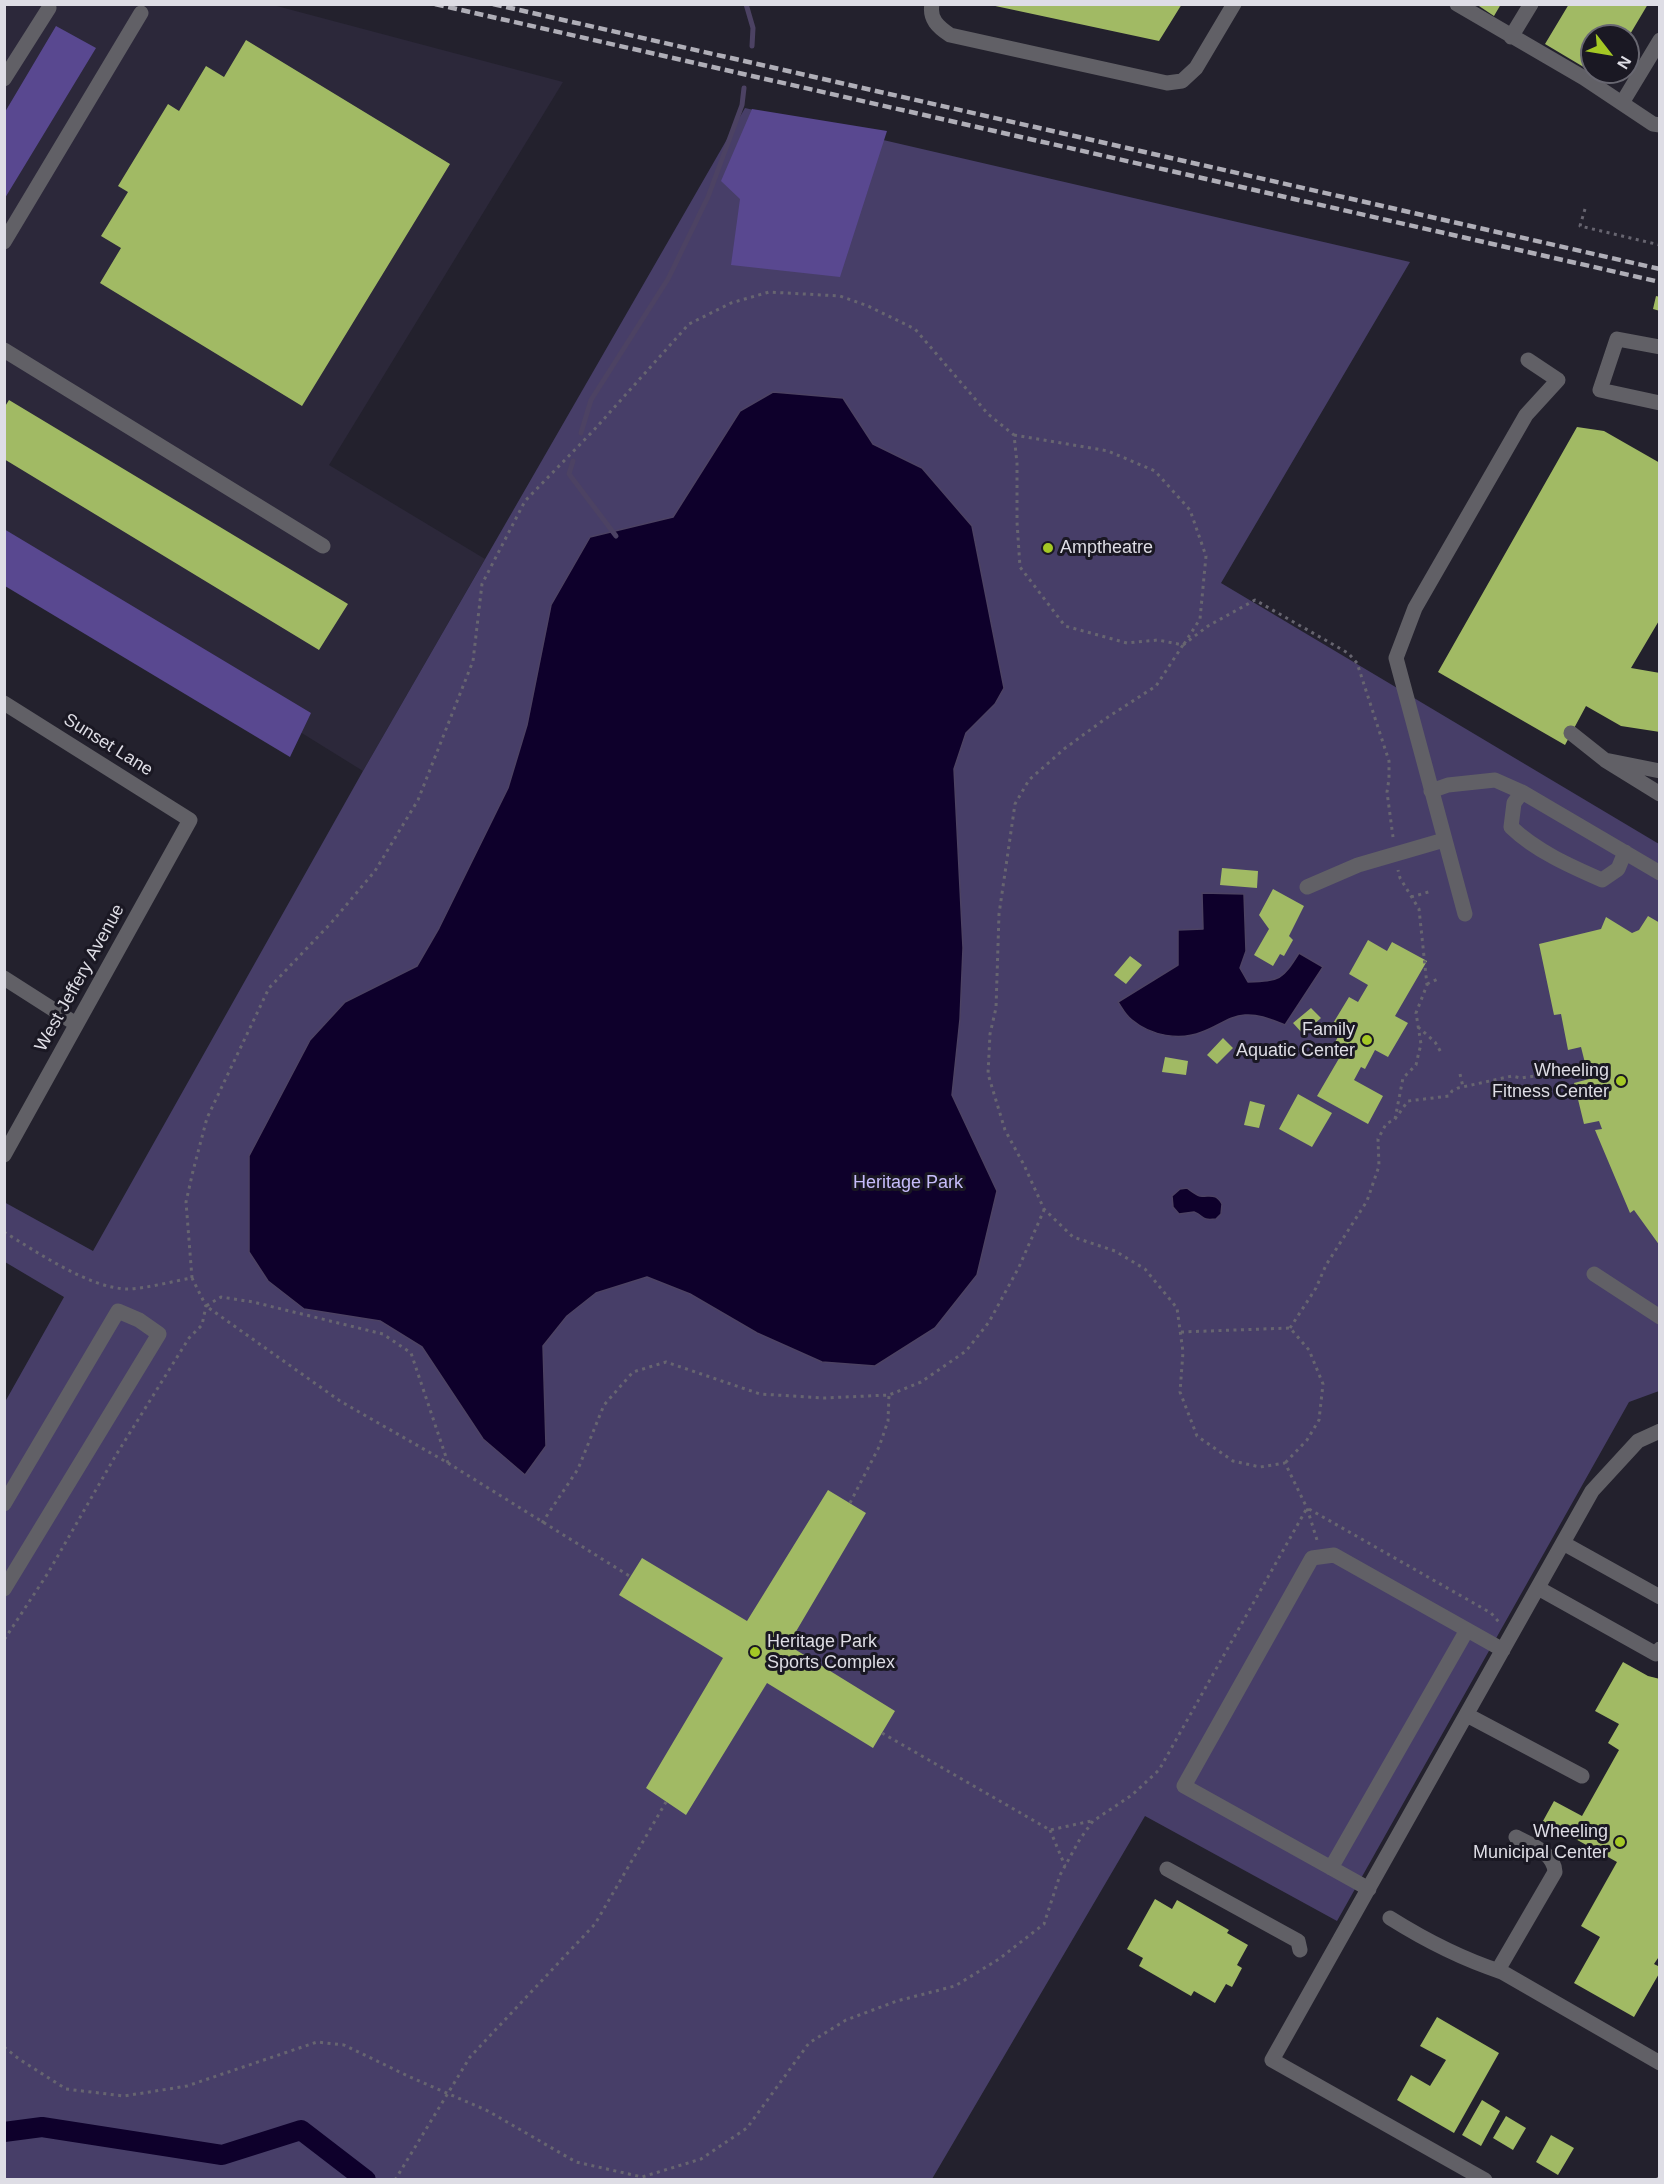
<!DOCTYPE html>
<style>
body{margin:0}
#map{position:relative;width:1664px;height:2184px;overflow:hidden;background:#23212d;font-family:Helvetica,sans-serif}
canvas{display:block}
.frame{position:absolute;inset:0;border:6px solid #dedde5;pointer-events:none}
.north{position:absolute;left:1580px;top:24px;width:60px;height:60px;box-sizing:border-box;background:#1a1823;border:2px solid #686771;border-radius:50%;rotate:121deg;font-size:16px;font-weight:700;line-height:24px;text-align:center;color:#dedde5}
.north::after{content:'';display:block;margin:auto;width:21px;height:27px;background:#a4c825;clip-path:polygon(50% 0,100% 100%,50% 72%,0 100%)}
</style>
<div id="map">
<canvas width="1664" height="2184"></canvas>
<div class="frame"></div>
<div class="north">N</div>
</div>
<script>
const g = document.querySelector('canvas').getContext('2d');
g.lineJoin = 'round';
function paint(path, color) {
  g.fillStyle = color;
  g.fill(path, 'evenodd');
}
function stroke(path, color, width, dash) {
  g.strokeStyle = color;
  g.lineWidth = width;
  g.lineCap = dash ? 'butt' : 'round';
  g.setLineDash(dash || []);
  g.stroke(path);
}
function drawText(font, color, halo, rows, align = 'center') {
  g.font = font + ' Helvetica,sans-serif';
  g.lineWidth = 6;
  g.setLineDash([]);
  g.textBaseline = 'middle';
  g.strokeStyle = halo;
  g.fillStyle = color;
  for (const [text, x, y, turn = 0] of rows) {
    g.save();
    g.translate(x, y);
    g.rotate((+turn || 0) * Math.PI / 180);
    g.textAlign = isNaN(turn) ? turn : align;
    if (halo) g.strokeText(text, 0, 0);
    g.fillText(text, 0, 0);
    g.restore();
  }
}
paint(new Path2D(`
 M4,5H273L563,82L329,465L485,559L363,771L5,549Z`), '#2c283a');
paint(new Path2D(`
 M745,108L1410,262L1221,583L1659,844V1391L1629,1402L1337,1921L1145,1816L932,2179H5V1402L64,1297L5,1262L4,1202L93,1251L363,771Z`), '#473e68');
paint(new Path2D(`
 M56,26L96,48L5,198V112Z
 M752,109L887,131L840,277L731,265L740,199L721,181Z
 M4,529L311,713L290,757L5,586Z`), '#594890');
const water = new Path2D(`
 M773,392L843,398L873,444L922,468L972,526L1004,688L995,704L966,733L954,769L963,948L960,1019L952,1095L997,1191L977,1275L935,1328L875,1366L822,1362L757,1333L690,1294L647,1277L596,1293L567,1316L543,1346L546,1446L525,1475L483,1439L422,1347L380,1321L304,1309L268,1281L249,1252V1156L310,1040L345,1002L417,966L439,928L508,788L527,725L551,605L590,537L673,517L740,411Z
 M1202,893L1244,894L1246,951L1240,968L1248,982C1280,981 1282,980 1299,953L1323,967L1285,1025C1272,1020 1260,1014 1245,1015C1229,1016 1217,1027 1202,1032C1180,1041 1151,1036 1132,1020C1126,1016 1122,1008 1118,1002L1178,965V930L1203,929Z
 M1187,1188C1191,1191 1196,1195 1200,1196C1211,1197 1216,1193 1222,1204L1221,1214L1216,1219C1200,1221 1205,1216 1194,1212L1179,1214L1173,1207L1172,1196L1180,1189Z`);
paint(water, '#0e002b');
stroke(water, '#4c4263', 1.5);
stroke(new Path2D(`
 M746,4L753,28L752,46
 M581,433L591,400L668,279L708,197L742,105L744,88
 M573,461L569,474L616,536`), '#4c4263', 5);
stroke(new Path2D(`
 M4,2132L42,2127L222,2155L301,2130L366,2180`), '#0e002b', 20);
paint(new Path2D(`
 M986,4H1182L1159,41Z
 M1476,4H1501L1494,16Z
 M1569,4H1648L1629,36H1592V72L1545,44Z
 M246,40L450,164L302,406L100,283L121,248L101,236L128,192L118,186L168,104L179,111L206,66L224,77Z
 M1592,72H1607L1603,79Z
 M1656,296L1660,297V311L1653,309Z
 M9,400L348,604L319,650L4,459V408Z
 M1577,427L1604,431L1660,463V619L1631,668L1660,673V732L1621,726L1586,706L1565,745L1438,672Z
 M1222,868L1258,871L1257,888L1220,885Z
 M1273,889L1304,906L1289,936L1293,940L1284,956L1280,954L1273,966L1254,955L1269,929L1259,915Z
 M1648,916L1660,923V1246L1634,1210L1630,1213L1595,1130L1602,1129L1599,1121L1584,1124L1574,1083L1589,1079L1581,1047L1568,1050L1561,1014L1554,1015L1539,944L1601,929L1606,917L1632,933L1639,930Z
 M1368,940L1387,951L1392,942L1427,961L1395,1016L1408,1023L1388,1057L1375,1050L1365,1069L1361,1067L1354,1080L1383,1096L1368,1124L1317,1096L1341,1055L1331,1049L1342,1030L1332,1025L1349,997L1358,1002L1368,985L1349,974Z
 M1130,956L1142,965L1126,984L1114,975Z
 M1311,1008L1321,1018L1303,1034L1293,1023Z
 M1223,1038L1233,1048L1217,1064L1207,1055Z
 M1165,1057L1188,1061L1186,1075L1162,1072Z
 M1298,1094L1332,1113L1312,1147L1279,1129Z
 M1250,1101L1265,1105L1259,1128L1244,1125Z
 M828,1490L866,1513L788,1645L895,1711L873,1748L767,1683L686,1815L646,1788L723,1658L619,1595L642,1558L747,1621Z
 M1623,1662L1648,1676L1660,1679V1955L1654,1964L1660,1967V1972L1634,2017L1574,1983L1600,1937L1581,1926L1617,1862L1543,1821L1554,1801L1582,1816L1619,1750L1608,1743L1619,1724L1595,1711Z
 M1155,1899L1172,1909L1177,1900L1229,1930L1227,1933L1248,1945L1237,1965L1242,1968L1232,1987L1226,1984L1215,2003L1194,1991L1191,1996L1139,1966L1143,1958L1127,1949Z
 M1437,2017L1499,2053L1454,2133L1397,2100L1411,2075L1430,2086L1446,2060L1420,2046Z
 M1482,2100L1500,2111L1481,2146L1462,2135Z
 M1506,2116L1526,2128L1513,2150L1493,2138Z
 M1551,2135L1574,2148L1558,2175L1536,2162Z`), '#a1ba64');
stroke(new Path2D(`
 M1585,209L1580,226L1660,245
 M1014,435L1108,451L1155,471L1190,510L1206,556L1200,619L1184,644
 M1183,645L1208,626L1255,600L1348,653L1357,663L1389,761V779L1387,792L1393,837
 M1411,897L1432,891
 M1427,984L1440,978
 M1418,1027L1435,1042L1442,1054
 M1460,1074L1463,1087
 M1395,1119L1403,1078L1416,1065L1418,1056L1421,1044L1416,1013L1427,985L1419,909L1400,878L1398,870
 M4,1232C37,1252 89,1288 127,1289C145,1289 173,1281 192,1278L206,1306L202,1325L189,1338L116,1455L48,1573L4,1640
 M192,1278L186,1202L193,1171L207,1118L269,988L331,923L375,871L418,800L473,661L482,584L525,501L594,430L689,324L731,303L769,292L840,296L868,306L915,329L988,414L1014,435L1017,463V522L1020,567L1065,626L1127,643L1158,640L1183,645L1156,686L1105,719L1064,749L1029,780L1015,804L999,914L996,1008L990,1034L988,1074L1005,1130L1024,1165L1044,1209L1073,1237L1115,1251L1145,1269L1177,1308L1183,1352L1180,1392L1197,1436L1233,1461L1260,1467L1285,1463L1307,1508L1317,1540
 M1290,1328L1316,1288L1326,1265L1367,1201L1379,1166L1378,1139L1386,1124L1395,1119L1408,1101L1449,1096L1452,1091L1458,1088L1512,1076L1521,1078L1543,1075
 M1181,1332L1290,1328L1309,1350L1323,1384L1319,1420L1307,1440L1285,1463
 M448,1463L411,1353L383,1334L253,1302L221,1297L206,1306L340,1401L448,1463L631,1577
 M850,1503L879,1447L888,1421L889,1395
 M1309,1509L1491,1613L1499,1622
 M542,1523L578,1469L604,1405L633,1372L666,1362L760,1394L824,1398L889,1395L921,1382L966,1351L989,1322L1019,1267L1044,1210
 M882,1733L1050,1830L1091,1821
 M1050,1830L1065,1866
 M4,2047L19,2059L66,2089L124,2096L187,2086L317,2042L344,2045L410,2077L488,2111L576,2162L642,2177L701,2159L747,2128L809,2043L846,2020L897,2001L955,1986L999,1959L1044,1924L1060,1875L1080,1839L1093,1821L1132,1795L1159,1770L1307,1508
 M395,2180L470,2057L595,1924L666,1802
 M1657,2180L1660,2175`), '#676570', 3, [3, 4.5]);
stroke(new Path2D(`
 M932,4C929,19 938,27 950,35L1167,83L1182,81L1196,68L1234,4
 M1457,4L1584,78L1653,124L1660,125
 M1511,37L1531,4
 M4,79L49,8
 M1622,103L1660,40
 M4,242L141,13
 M1660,347L1617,339L1600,390L1660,403
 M4,350L323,546
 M4,703L190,820L4,1155
 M1571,733L1605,760
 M1660,771L1605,760L1660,794
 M1431,791L1448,785L1495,780L1522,792L1660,873
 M1522,792L1514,803L1511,827C1536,851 1570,866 1602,880L1618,869L1625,852
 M1307,887L1358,865L1444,840
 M1465,914L1396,658L1415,608L1526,415L1558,380L1528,360
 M4,978L76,1024
 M1594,1274L1660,1317
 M4,1504L118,1311L139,1320L159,1334L4,1589
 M1563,1543L1660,1597
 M1538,1588L1656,1654L1660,1649
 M1467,1715L1582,1776
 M1331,1868L1467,1630
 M1167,1869L1298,1941L1300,1950
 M1369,1889L1184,1786L1312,1558L1334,1555L1503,1650
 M1390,1918C1425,1940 1462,1959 1502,1972L1660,2063
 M1498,1970L1555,1872C1554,1853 1532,1845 1516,1837
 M1485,2180L1272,2060L1592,1491L1638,1441L1660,1431`), '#616066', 15);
stroke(new Path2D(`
 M435,4L1660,282
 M493,4L1660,269`), '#afaeb7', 4.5, [9, 4.5]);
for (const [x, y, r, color] of [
 [1048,548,6,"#a4c825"],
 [1367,1040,6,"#a4c825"],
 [1621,1081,6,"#a4c825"],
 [755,1652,6,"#a4c825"],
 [1620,1842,6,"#a4c825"]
]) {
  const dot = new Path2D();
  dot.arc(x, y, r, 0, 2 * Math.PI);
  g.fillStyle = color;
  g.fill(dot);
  stroke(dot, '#1a1823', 2);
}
drawText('18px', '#dedde5', '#1a1823', [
 ["Amptheatre",1060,548,"left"],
 ["Family",1355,1030],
 ["Aquatic Center",1355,1051],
 ["Wheeling",1609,1071],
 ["Fitness Center",1609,1092],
 ["Heritage Park",767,1642,"left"],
 ["Sports Complex",767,1663,"left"],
 ["Wheeling",1608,1832],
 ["Municipal Center",1608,1853]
], 'right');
drawText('18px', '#dedde5', '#1a1823', [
 ["Sunset Lane",108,745,32],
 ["West Jeffery Avenue",80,978,-61]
]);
drawText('18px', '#c6bcfa', '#1a1823', [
 ["Heritage Park",908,1183]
]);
</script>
